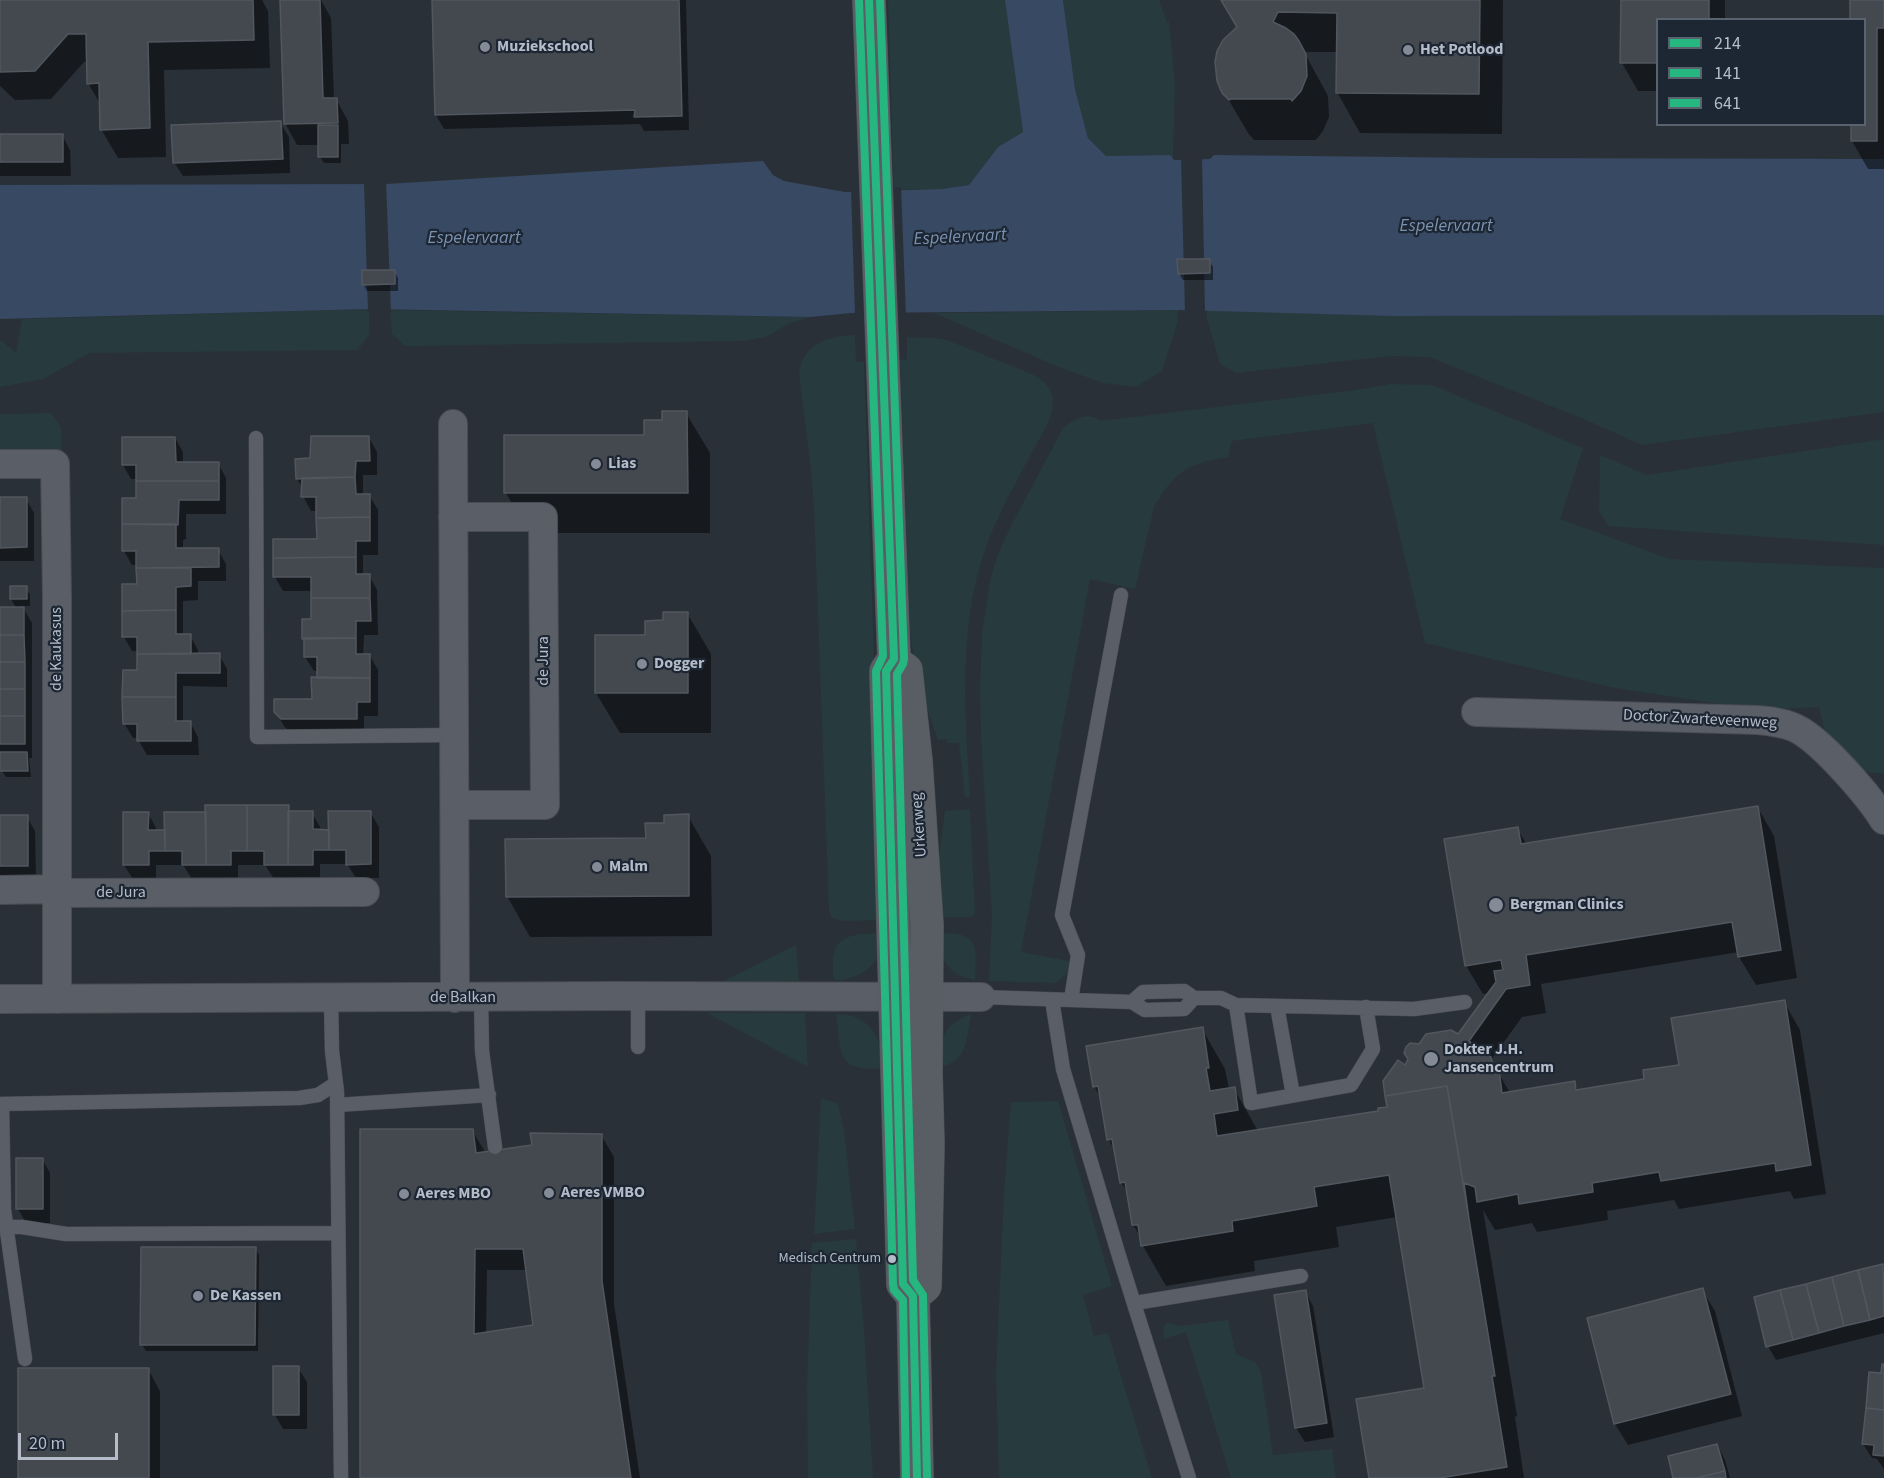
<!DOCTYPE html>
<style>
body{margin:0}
#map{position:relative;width:1884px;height:1478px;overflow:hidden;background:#2a3038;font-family:"Source Sans 3",sans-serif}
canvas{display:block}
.legend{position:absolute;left:1656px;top:18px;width:210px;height:108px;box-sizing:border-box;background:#1d2633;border:2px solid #59626f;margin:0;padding:8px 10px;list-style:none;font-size:18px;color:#b4bcc9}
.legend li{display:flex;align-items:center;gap:12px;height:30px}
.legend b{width:30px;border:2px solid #59626f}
.scale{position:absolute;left:18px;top:1433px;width:100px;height:27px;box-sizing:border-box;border:3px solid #b4bcc9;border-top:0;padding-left:8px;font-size:18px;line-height:21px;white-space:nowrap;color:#b4bcc9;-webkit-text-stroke:4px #1d2633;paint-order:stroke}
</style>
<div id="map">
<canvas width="1884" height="1478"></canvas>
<ul class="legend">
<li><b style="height:8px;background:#26b680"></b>214</li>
<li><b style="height:8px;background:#26b680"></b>141</li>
<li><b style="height:8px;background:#26b680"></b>641</li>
</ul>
<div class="scale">20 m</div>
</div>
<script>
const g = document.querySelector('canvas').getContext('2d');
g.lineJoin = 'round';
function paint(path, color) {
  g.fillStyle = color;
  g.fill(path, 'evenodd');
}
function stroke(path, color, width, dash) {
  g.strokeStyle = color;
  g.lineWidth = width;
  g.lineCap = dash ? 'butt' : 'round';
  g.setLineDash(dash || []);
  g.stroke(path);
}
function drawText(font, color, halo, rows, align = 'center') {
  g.font = font + ' "Source Sans 3",sans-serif';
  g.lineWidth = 4.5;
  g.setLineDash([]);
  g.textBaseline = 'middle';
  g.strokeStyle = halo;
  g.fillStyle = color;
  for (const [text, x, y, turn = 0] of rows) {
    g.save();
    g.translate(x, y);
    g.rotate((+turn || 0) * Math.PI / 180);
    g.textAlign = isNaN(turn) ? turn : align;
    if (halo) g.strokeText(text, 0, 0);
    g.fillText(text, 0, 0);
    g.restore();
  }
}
paint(new Path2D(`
 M888,0H1005L1023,132L998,147L969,185L942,189L894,190Z
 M1063,0H1159L1167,22L1169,21L1175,84L1173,160L1170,155L1106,156L1088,138L1075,89Z
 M369,309V334L358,350L89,353L43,379L0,387V341L3,342L16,353L22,319Z
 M390,310L810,317L788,324L766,337L741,341L405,346L392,334Z
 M1178,310L1177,324L1162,371L1136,387L1103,383L1061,368L934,313Z
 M1207,310L1391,316L1884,315V412L1642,445L1586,420L1429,357L1390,356L1236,373L1220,364L1207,318Z
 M855,335L856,362H864L883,920L844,921L832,918L829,910L814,507L811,469L799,374C802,343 829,336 855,335Z
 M907,337L935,338L947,340L1032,374C1056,387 1057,401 1047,425C1027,462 1005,499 989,539C957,621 965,711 970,797H965L959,743H947V739L938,740L917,679L910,631L900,360L907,359Z
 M1391,384L1432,385L1583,448L1560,519L1670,559L1884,568V774L1834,768L1819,707L1759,710L1610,687L1425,643L1373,423L1232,441L1228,457C1188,463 1174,472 1154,507L1135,589L1090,579L1021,952L1069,961L1067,974L1055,983L989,981L992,915L981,737L980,688L982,633L991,576L999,552L1011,526L1063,428C1075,419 1087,411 1101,421L1356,390Z
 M51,413L61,427L62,458L0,457V414Z
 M1884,439V545L1608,526L1599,511L1600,455L1647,475Z
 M970,809L975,913L972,917H937L933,903L945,811Z
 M884,933C883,939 883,947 880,953C872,970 854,981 835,980L833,977C833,969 832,960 834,953C839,931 867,934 884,933Z
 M936,933C978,932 977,942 975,980C948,975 939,959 936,933Z
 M796,945L799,981H724Z
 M707,1013H805L808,1067Z
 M836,1014C870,1013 881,1039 886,1068C835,1072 842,1056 836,1014Z
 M968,1015H971C966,1040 968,1063 938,1067C942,1040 941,1027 968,1015Z
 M821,1098L838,1104L844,1131L855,1229L814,1234Z
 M1058,1101L1112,1286L1083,1295L1094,1336L1108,1333L1152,1478H999L996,1374L1004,1192L1011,1102Z
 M856,1239L864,1328L873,1478H808L807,1386L812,1243Z
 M1228,1320L1236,1354L1255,1362L1261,1372L1273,1455L1332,1449L1336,1478H1231L1186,1332L1164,1339L1163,1328L1167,1323L1181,1326Z`), '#273a3e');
paint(new Path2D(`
 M1005,0H1063L1075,89L1088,138L1106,156L1170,155L1174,160L1210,159L1214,155L1488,158L1884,159V315L1391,316L1178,310L851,313L810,317L369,309L0,319V185L386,184L763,161L773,175L784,181L845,192L942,189L969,185L998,147L1023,132Z`), '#384963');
paint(new Path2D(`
 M1202,156L1205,313H1185L1181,157Z
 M386,181L391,313L368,312L364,182Z
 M901,187L906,316H855L851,189Z`), '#2a3038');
paint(new Path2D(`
 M0,0H262L268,11L270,68L164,70L166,157L118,158L101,129V105L88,83V62H84L51,99L15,100L0,86Z
 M282,0H321L331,18L334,99H336L348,121L349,144H341V163H324L320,157V145H297L285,123Z
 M433,0H686L689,130L644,131L640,124L444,129L436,115Z
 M1223,0H1503L1502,134L1360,133L1337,92L1338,52H1304L1328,96L1329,117L1323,131L1316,140H1254L1248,133L1224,92L1238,27Z
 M1623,0H1725V20H1658V91H1638L1622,63Z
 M1852,0H1884V169H1868L1852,141L1864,124V20Z
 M280,123L289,137L290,173L183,176L174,162Z
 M0,135H62L70,150L71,176H0Z
 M1209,260L1213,267V280H1183L1179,273Z
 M394,271L398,278V291H367L364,285Z
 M686,413L710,453V533H529L506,493V437H646L664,421Z
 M175,438L183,452V464L218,463L226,478V514H186V539L183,540V550H218L226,564V581H198V600L183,601V636H190L198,650V655H219L227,669V687L183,686V722H190L198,737L199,755H147L139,741V738H133L124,723L138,672V651H132L124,637V585H138V565H132L124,551L138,499V479H131L123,465Z
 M369,438L377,452V475H363V495H369L378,510V555H363V575H369L377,590L378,635H364L363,656H370L378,670V716H364V733H291L284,726L275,711L313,701L319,678V671H314L305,657L304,639V620H313V591H283L275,577L318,540V511H311L303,496V488L297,479L312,460Z
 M0,499H26L34,513V561H0Z
 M26,588L30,595V606H22L32,623V758H29L31,777H6L2,771L0,758V608H16L11,599Z
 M687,613L711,654V733H620L596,693L646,637L665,622Z
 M288,807L292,813H312L320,827V831H330L370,812L379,827V878H356L347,864H320V878L274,879L265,865H238V879H192L183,865H156V879H133L124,865V813H148L156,828V832H166L206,813Z
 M1758,808L1774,836L1797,978L1756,985L1739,957V952L1541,984L1546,1013L1522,1017L1491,1060L1510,1093L1574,1083L1579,1091L1646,1080L1681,1066L1784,1002L1800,1030L1826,1194L1794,1199L1790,1191L1679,1209L1674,1200L1607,1211L1608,1220L1537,1232L1532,1223L1495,1230L1483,1210L1517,1416L1515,1417L1524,1478H1370L1425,1389L1397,1217L1336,1227L1339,1247L1254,1261L1255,1271L1166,1286L1143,1246L1142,1239L1133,1225L1129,1195L1121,1182L1116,1153L1109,1140L1102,1100L1094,1086L1202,1029L1225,1069L1229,1089H1234L1258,1131L1379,1112L1389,1108L1405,1067L1420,1045L1459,1036L1490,993L1483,994L1466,966L1517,828L1527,845Z
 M688,816L711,856L712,936L530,937L507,896L648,840L665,825Z
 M0,817H27L35,831L36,880H0Z
 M472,1130L485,1152L601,1135L614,1157V1304L640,1478H361ZM487,1270H528L535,1327L486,1334Z
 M42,1159L50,1173V1223H26L18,1209Z
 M255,1248L259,1255L258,1351H146L142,1344Z
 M1884,1265V1333L1776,1360L1768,1346L1755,1298Z
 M1702,1290L1715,1311L1742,1416L1628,1445L1615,1424L1588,1319Z
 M1305,1291L1313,1306L1334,1437L1305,1442L1296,1428L1275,1296Z
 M1884,1366V1469L1877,1459L1872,1458L1863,1444Z
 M298,1368L307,1382V1429H283L275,1415Z
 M148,1369L160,1391V1478H20Z
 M1717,1445L1725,1460L1730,1478H1675Z`), '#0007');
const building = new Path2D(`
 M0,0H253L254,40L148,42L150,128L100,130L99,83L87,84L86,34H68L35,71L0,72Z
 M280,0H320L323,98H337L338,123L284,124Z
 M432,0H679L682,116L634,117L635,110L435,115Z
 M1221,0H1480L1479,94L1336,93L1337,13L1278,12L1273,22L1286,28L1294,34L1299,41L1306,54L1307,76L1301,91L1292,101L1291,99H1231L1229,100L1222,93L1217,81L1215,62L1217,51L1223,40L1237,27Z
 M1621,0H1709V20H1658V63H1620Z
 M1850,0H1884V28H1877V141H1851V124H1864V20H1850Z
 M281,121L283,159L173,163L171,125Z
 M318,125H338V157H318Z
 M0,134H63V162H0Z
 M1177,259H1210V273L1178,274Z
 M362,270H395V284L362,285Z
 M662,411H687L688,493H504V435H644V420H662Z
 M311,436H369L370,461H356L355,477L296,479L295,459L310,458Z
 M122,437H175L176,462H219V481H136V465H122Z
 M355,477L356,494H370V517L316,518V497H301L302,478Z
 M136,481H219V500H179L178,525L122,524V498H136Z
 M0,497H27V547L0,548Z
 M370,517V541H356V557L273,558V539H317L316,518Z
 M122,524H176V548H219V567L136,568V551H122Z
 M356,557V574H370V598H311V577H273V558Z
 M136,568H191V586L176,587V610L122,611V584H137Z
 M10,586H27V599H10Z
 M311,598H370L371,621H356V638L302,639V619H311Z
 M0,607H24V635H0Z
 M176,610V634H191V654H137V637H122V611Z
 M663,612H688V693H595V635H645V621L663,620Z
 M0,635H24L25,662H0Z
 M304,638H356V654H370V678H317V657H304Z
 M220,653V673H176V697H122L123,670H137V654Z
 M0,662H25V689H0Z
 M311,677L370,678V702H357V719H281L274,712V699H312Z
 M0,689H25V716H0Z
 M122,697H176V721H191V741H137V724H123Z
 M0,716H25V744H0Z
 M0,752H27L28,771H0Z
 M205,805H247V851H231V865H206Z
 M247,805H289L288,865H264V851H247Z
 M1758,806L1781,950L1738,957L1732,922L1526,955L1530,985L1506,989L1469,1041L1491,1057L1494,1071L1499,1070L1502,1093L1575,1081L1576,1090L1644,1079L1643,1070L1679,1065L1671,1018L1785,1000L1811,1165L1776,1171L1775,1163L1661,1181L1659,1172L1592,1183L1593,1192L1519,1204L1518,1194L1477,1202L1475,1187L1464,1183L1469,1219L1447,1086L1385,1096L1383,1081L1398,1060L1405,1065L1408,1059L1404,1053L1406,1047L1410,1043L1419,1044L1426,1034L1451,1030L1458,1034L1496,982L1494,971L1503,970L1501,960L1465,966L1444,839L1518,827L1521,844Z
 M288,811H313V829L329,830V850H313V865H288Z
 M328,811H371V864L346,865V850H329Z
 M123,812H149L148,830H165V851H149V865H123Z
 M164,812H206V865H182V851H165Z
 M689,814V896L506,897L505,839L646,838L645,823H664V815Z
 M0,815H28V866H0Z
 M1203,1027L1209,1068H1206L1210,1091L1235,1087L1238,1110L1214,1114L1217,1136L1378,1111V1108L1387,1107L1385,1096L1447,1086L1495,1376H1492L1507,1467L1440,1478H1369L1356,1399L1424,1388L1389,1175L1314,1187L1317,1206L1232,1221L1233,1231L1141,1246L1138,1225H1132L1125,1182L1120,1183L1112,1139L1107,1140L1098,1086L1093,1087L1086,1046Z
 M360,1129H473L476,1153L532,1145L530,1133L602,1134V1281L631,1478H360ZM475,1249H523L533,1325L474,1334Z
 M16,1158H43V1209H16Z
 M141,1247H256L255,1345H140Z
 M1883,1264L1884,1316L1870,1320L1858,1270Z
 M1858,1270L1870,1320L1844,1326L1832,1277Z
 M1832,1277L1844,1326L1819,1333L1806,1284Z
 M1806,1284L1819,1333L1793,1340L1780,1290Z
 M1703,1288L1731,1394L1614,1424L1587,1318Z
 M1306,1290L1327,1423L1295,1428L1274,1295Z
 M1780,1290L1793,1340L1766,1347L1754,1297Z
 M1882,1364H1884V1410L1866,1408L1869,1372L1881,1373Z
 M273,1366H299V1415H273Z
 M18,1368H149V1478H18Z
 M1866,1408L1884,1410V1456L1873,1455L1874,1445L1862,1444Z
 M1717,1444L1725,1471L1696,1478H1673L1668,1456Z
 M1725,1471L1726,1478H1696Z`);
paint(building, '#444950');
stroke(building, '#52575f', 1.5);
const service = new Path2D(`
 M256,438L257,737L454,735
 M638,997V1047
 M981,997L1132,1002L1145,1010L1184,1009L1194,998
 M331,998L332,1051L337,1092L341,1478
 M481,998L482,1051L495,1147
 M1052,1000L1063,1069L1119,1256L1189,1478
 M1071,1000L1078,955L1062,915L1121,595
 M1132,1002L1143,992L1184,991L1194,998H1221L1236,1005L1414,1009L1465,1002
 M1236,1005L1251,1103L1351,1085L1373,1049L1366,1007
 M1277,1006L1293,1095
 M0,1104L299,1098L318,1095L335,1084
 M2,1104L4,1210L25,1359
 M337,1105L489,1095
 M6,1227H22L66,1234L338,1233
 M1135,1303L1301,1276`);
const minor = new Path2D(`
 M453,424L455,998
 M0,464H55L57,597V999
 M453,517H543L545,805H455
 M1476,712L1757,720C1769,721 1781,722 1793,727C1819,737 1869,796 1884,820
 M0,890L57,889
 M57,893L365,892
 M0,999L616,996L981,997`);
const secondary = new Path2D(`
 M869,0L894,659L886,671L903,1284L913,1296L917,1478
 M902,667L906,670L916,761L927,925L926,1074L928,1144L925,1286L913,1296`);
stroke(service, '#484c53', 15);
stroke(minor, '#484c53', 30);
stroke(secondary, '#484c53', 34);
stroke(service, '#5a5e66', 14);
stroke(minor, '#5a5e66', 28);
stroke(secondary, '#595d64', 33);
stroke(new Path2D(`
 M869,0L894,659L886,671L903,1284L913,1296L917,1478`), '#26b680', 8);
stroke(new Path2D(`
 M859,0L883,656L876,671L893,1284L894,1290L903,1300L906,1478`), '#26b680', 8);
stroke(new Path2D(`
 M880,0L904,659L903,664L897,674L913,1280L923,1295L927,1478`), '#26b680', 8);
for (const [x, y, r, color] of [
 [485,47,6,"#848b96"],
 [1408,50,6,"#848b96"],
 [596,464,6,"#848b96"],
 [642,664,6,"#848b96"],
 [597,867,6,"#848b96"],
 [1496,905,8,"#848b96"],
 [1431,1059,8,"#848b96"],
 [549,1193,6,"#848b96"],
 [404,1194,6,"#848b96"],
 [892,1259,5,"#b4bcc9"],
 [198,1296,6,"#848b96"]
]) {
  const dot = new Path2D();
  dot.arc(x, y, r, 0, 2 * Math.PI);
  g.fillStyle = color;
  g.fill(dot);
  stroke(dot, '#1d2633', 2);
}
drawText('14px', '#b4bcc9', '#1d2633', [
 ["Medisch Centrum",881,1259]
], 'right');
drawText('bold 16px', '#b4bcc9', '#1d2633', [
 ["Muziekschool",497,47],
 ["Het Potlood",1420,50],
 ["Lias",608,464],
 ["Dogger",654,664],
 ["Malm",609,867],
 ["Bergman Clinics",1510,905],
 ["Dokter J.H.",1444,1050],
 ["Jansencentrum",1444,1068],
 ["Aeres VMBO",561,1193],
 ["Aeres MBO",416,1194],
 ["De Kassen",210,1296]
], 'left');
drawText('16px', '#b4bcc9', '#1d2633', [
 ["de Kaukasus",57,649,-90],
 ["de Jura",544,661,-90],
 ["Doctor Zwarteveenweg",1700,720,3],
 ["Urkerweg",920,825,-94],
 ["de Jura",121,893],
 ["de Balkan",463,998]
]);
drawText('italic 18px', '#7c92b1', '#1d2633', [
 ["Espelervaart",1446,227],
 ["Espelervaart",960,238,-3],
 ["Espelervaart",474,239]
]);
</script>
